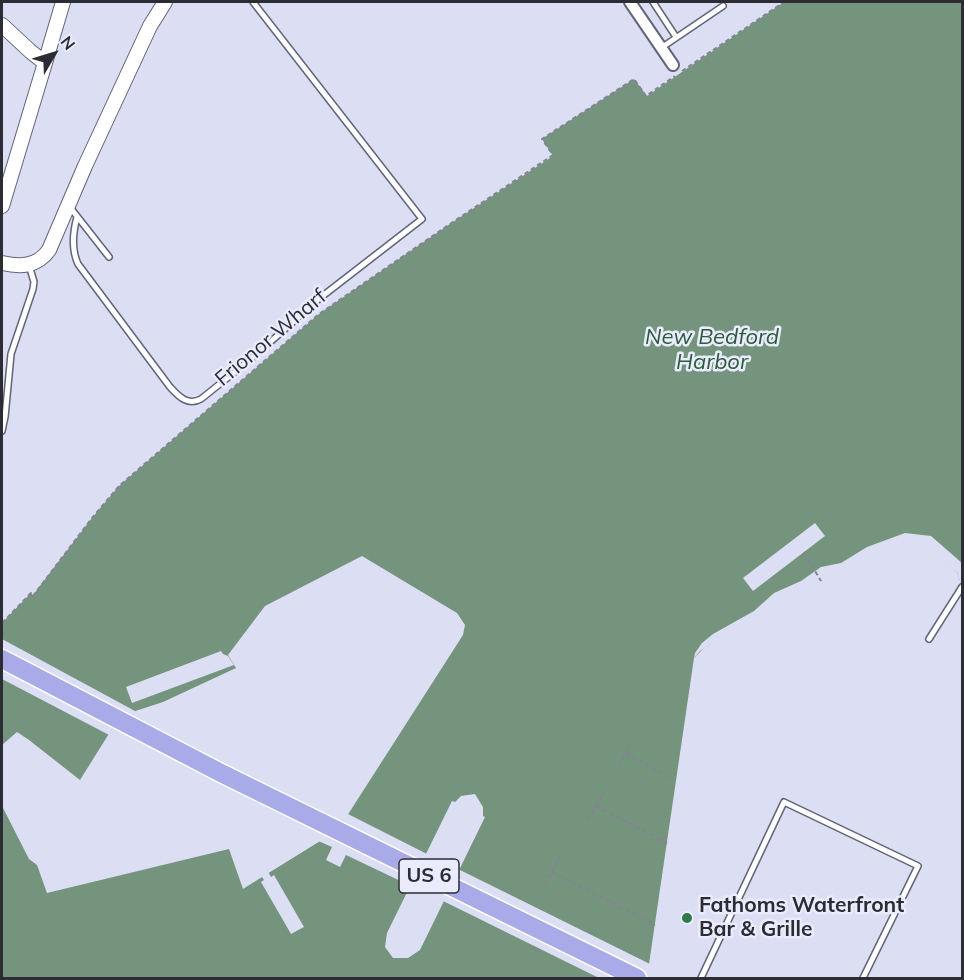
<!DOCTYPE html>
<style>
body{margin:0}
#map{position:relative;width:964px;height:980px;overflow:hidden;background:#dcdef3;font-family:Mulish,sans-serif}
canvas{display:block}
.frame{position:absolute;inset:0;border:3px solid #2c2c34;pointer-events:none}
.north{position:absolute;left:24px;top:24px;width:60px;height:60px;-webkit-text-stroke:4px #eaebfd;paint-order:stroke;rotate:52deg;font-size:16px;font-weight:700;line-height:24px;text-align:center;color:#2c2c34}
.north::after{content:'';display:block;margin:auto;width:21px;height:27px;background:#2c2c34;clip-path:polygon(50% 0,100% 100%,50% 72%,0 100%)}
</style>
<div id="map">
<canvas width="964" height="980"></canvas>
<div class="frame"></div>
<div class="north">N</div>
</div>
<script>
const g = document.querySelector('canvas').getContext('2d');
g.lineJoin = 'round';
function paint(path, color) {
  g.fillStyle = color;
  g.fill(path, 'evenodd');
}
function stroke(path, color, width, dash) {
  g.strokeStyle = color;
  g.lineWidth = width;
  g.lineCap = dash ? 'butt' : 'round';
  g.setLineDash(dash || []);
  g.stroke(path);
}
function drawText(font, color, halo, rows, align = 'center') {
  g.font = font + ' Mulish,sans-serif';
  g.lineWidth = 5;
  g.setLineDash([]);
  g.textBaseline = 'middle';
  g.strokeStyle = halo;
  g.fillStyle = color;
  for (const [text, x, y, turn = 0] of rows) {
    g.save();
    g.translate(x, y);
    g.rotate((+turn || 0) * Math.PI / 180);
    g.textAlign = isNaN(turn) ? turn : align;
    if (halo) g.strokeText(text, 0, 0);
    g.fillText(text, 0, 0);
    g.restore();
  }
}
paint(new Path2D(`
 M784,2H962V582L960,581L957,572L931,553L915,546H901L830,571L704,648L694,658L649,964L641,978H2V806L29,859L37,865L47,893L229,849L243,889L254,882L338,830L463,635L465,625L457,613L362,556L265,606L228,655L236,668L163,702L120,716L80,780L29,740L17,732L2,745V623L31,593L33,595L92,518L119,486L319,314L450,224L553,156L542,139L634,79L647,96ZM475,794L483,807V816L485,817L420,950L408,958H393L385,947L387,933L452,801L455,802L461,796Z`), '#75947d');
paint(new Path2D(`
 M815,523L825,536L753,591L743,578Z
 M905,533L931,536L962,563V582L960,581L957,572L931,555L918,549L913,548L897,549L822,578L764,616L755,623L709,645L700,651L694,658L695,653L702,643L713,634L754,611L774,593L801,581L821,567L841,563L867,547Z
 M2,639L135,711L133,715L122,719L111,736L2,679Z
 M221,651L223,654L228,656L234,665L132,703L126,687Z
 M346,813L429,855L413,887L346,855L340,867L326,860L332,847L316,840L336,828Z
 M456,868L652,965L645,978H599L441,900Z
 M267,870L271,877L274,875L304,927L291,934L261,882L264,880L260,874Z`), '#dcdef3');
const service = new Path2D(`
 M653,2L676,37
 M661,48L723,6
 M69,206L109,257
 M77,217C73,232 71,249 78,264L170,387C179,397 188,406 201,399L251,359L320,298L422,219L253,2
 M2,431L5,417L11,354L33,289L34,282L29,265
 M929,639L962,587
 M701,978L784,802L918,866L863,978`);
const minor = new Path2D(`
 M630,2L673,65`);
const tertiary = new Path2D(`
 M2,25L30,51L45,63
 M2,206L45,63L63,2
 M2,263C20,267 37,267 49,250L85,166L150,26L165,2`);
const trunk = new Path2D(`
 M2,659L221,773L637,978`);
stroke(service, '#626477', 8);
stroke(minor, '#626477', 14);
stroke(tertiary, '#626477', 16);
stroke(trunk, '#fff', 21);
stroke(new Path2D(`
 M682,71L784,2
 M804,552L821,581
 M2,623L31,593L33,596L92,518L119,486L319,314L450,224L553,155L542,139L634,79L646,96L675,76
 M626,753L672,779
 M618,767L632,742
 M596,806L659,839
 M588,820L604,792
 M659,839L667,843
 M552,872L646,920
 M545,885L562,852
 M647,921L655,925`), '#838492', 2, [4.5, 3]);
stroke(service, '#fff', 5);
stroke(minor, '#fff', 10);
stroke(tertiary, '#fff', 14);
stroke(trunk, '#a8abe8', 18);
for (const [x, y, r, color] of [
 [687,918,6,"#2f7b4a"]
]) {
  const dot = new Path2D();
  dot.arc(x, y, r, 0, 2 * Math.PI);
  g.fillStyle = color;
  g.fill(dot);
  stroke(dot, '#eaebfd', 2);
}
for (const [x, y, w] of [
 [429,876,60]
]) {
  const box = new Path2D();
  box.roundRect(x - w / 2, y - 17, w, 34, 4.5);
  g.fillStyle = '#eaebfd';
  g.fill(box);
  stroke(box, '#2c2c34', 1.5);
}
drawText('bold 20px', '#2c2c34', null, [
 ["US 6",429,876]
]);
drawText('21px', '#2c2c34', '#eaebfd', [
 ["Frionor Wharf",271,338,-40]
]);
drawText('bold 21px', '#2c2c34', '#eaebfd', [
 ["Fathoms Waterfront",699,906],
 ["Bar & Grille",699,930]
], 'left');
drawText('italic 22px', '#2b5d3a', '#eaebfd', [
 ["New Bedford",712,337],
 ["Harbor",712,362]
]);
</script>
